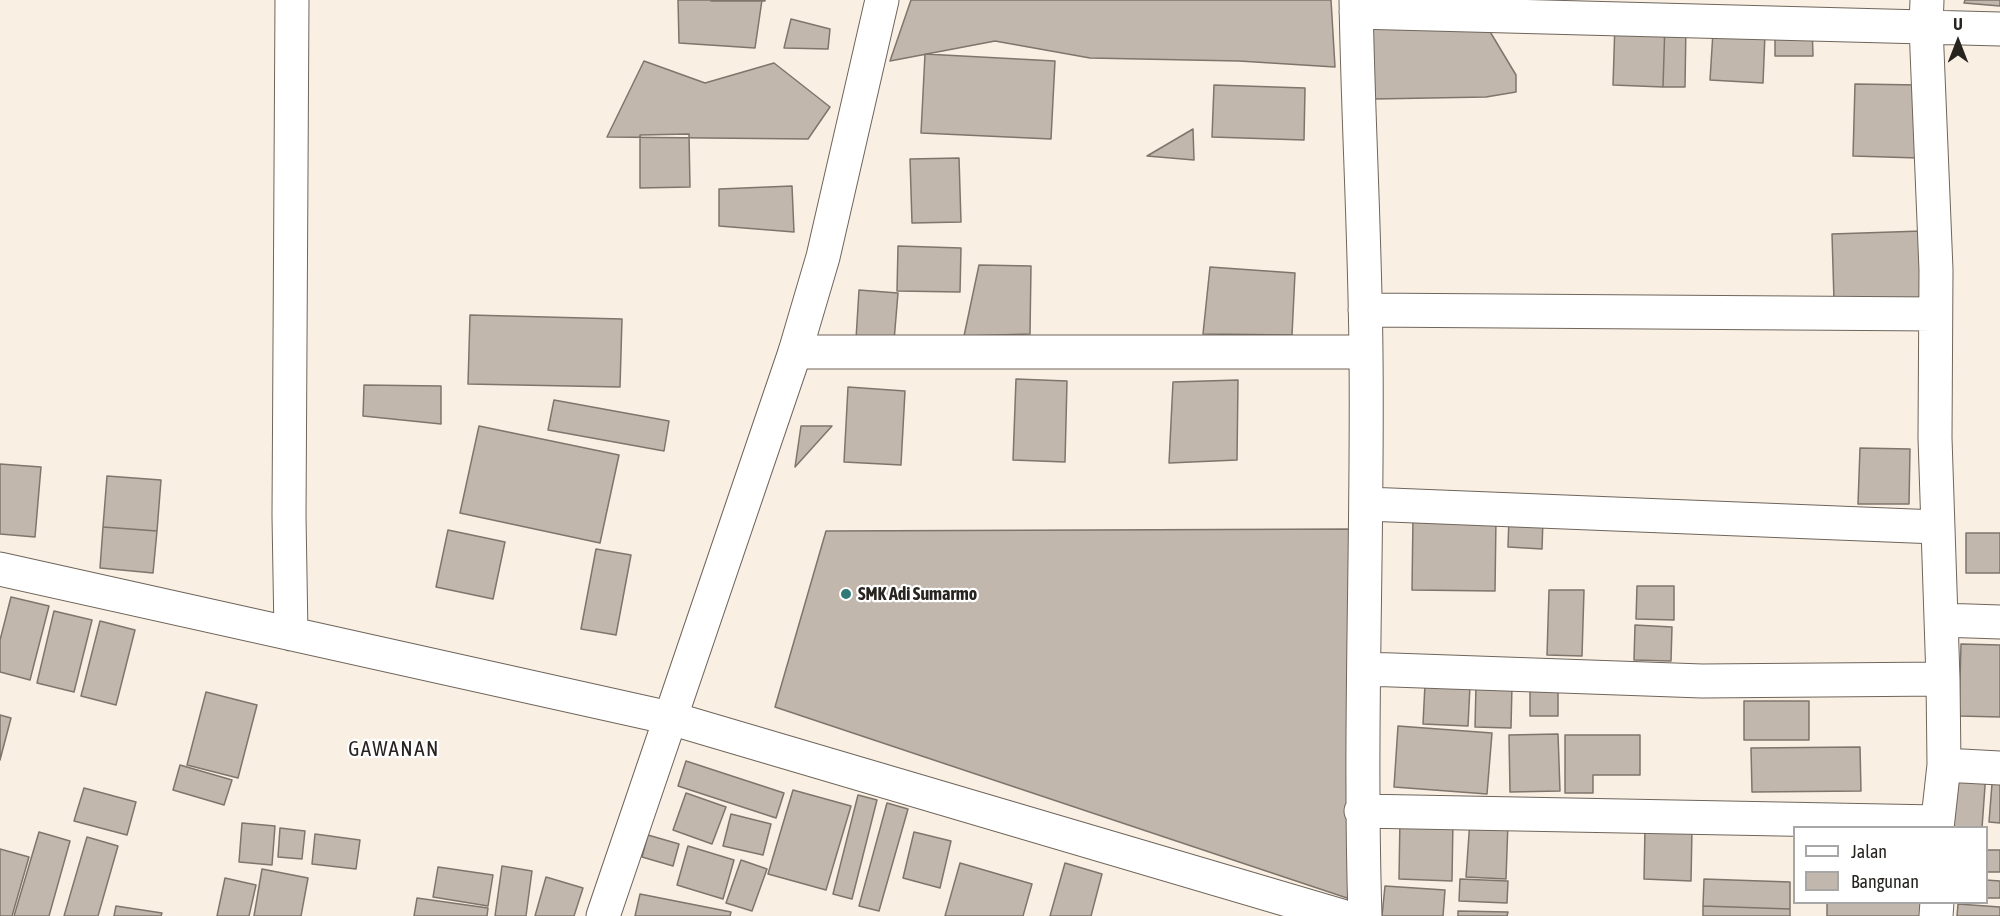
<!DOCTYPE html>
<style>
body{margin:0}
#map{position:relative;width:2000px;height:916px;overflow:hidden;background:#faefe3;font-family:"Asap Condensed",sans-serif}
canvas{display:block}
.legend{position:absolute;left:1793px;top:826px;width:195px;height:78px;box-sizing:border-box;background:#fff;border:2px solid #a9a7a5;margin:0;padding:8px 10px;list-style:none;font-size:18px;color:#27231f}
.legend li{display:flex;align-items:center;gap:12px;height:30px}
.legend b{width:30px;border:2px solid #a9a7a5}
.north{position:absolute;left:1928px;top:12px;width:60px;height:60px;-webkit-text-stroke:4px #fff;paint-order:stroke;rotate:0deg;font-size:16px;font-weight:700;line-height:24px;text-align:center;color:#27231f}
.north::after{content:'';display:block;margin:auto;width:21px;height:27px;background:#27231f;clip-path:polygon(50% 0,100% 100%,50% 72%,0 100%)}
</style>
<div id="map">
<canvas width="2000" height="916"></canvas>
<ul class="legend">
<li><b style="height:8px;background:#fff"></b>Jalan</li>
<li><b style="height:16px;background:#c2b7ac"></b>Bangunan</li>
</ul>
<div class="north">U</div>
</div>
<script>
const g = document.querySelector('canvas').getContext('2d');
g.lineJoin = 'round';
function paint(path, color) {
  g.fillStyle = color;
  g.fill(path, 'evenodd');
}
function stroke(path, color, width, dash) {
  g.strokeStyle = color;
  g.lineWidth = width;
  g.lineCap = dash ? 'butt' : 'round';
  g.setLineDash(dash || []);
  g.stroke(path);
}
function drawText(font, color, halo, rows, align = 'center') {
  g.font = font + ' "Asap Condensed",sans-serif';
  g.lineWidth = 4.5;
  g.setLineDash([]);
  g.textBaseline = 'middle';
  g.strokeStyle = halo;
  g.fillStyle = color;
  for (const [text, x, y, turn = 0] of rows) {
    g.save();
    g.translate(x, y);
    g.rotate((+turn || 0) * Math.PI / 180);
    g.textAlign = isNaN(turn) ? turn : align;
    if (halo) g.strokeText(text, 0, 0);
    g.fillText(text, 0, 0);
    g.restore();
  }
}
const building = new Path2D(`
 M678,0H762L755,48L679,43Z
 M765,0V1H711V0Z
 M911,0H1331L1335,67L1239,61L1090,58L995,41L890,61Z
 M1965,0H2000V6L1964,3Z
 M791,19L830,29L828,49L784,48Z
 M1615,22L1665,23L1663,87L1613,85Z
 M1665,23H1686L1685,87H1663Z
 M1775,25H1812L1813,56H1775Z
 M1367,27L1489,30L1516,75V92L1486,97L1374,99Z
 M1713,32L1765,34L1763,83L1710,80Z
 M925,54L1055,61L1051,139L921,133Z
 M644,61L705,83L774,63L830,107L808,139L607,137Z
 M1855,84L1920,85L1918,158L1853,156Z
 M1214,85L1305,88L1304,140L1212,137Z
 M1193,129L1194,160L1147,156Z
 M689,134L690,187L640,188V135Z
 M959,158L961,222L912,223L910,159Z
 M792,186L794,232L719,226V189Z
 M1922,231L1924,299L1834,301L1832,234Z
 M898,246L961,248L960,292L897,291Z
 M979,265L1031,266L1030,334L964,336Z
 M1210,267L1295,273L1292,335L1203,334Z
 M859,290L898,293L894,341L856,339Z
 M470,315L622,319L620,387L468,384Z
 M1016,379L1067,381L1065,462L1013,460Z
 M1238,380L1237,460L1169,463L1173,382Z
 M364,385L441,386V424L363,416Z
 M848,387L905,391L901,465L844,462Z
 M554,400L669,421L664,451L548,430Z
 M479,426L619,455L600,543L460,513Z
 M801,426H832L795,467Z
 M1860,448L1910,449L1909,504H1858Z
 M0,464L41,467L35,537L0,534Z
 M107,476L161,480L157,531L103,527Z
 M1413,516L1496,517L1495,591L1412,590Z
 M1509,517L1543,519L1542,549L1508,547Z
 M103,527L157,531L153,573L100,568Z
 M1355,529L1350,899L775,707L826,531Z
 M448,530L505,542L493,599L436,587Z
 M1966,533H2000V573H1966Z
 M596,549L631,555L616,635L581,629Z
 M1637,586H1674V620L1636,619Z
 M1549,590H1584L1582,656L1547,655Z
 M11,597L49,606L30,680L0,672V640Z
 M54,611L92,620L74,692L37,683Z
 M100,621L135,630L116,705L81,696Z
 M1635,625L1672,627L1671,661L1634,660Z
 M1961,644L2000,645V717L1959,716Z
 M1425,684L1470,686L1468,726L1423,724Z
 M1530,684H1558V716H1530Z
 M1476,685H1512L1511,728L1475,727Z
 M206,692L257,705L238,778L187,765Z
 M1744,701H1809V740H1744Z
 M0,715L11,718L0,760Z
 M1398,726L1492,733L1487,794L1394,787Z
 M1558,734L1560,791L1510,792L1509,735Z
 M1565,735H1640V775H1593V793H1565Z
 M1860,747L1861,791L1752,792L1751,748Z
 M686,761L784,793L776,818L678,786Z
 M180,765L232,780L224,805L173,790Z
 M1952,769L1986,772L1982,828H1947Z
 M1993,771L2000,772V823L1989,822Z
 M84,788L136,802L127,835L74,821Z
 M793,790L851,806L826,890L768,874Z
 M686,793L726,807L712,844L673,830Z
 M858,795L877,800L852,899L833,894Z
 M887,803L908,809L879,911L859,906Z
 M731,814L771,824L763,855L723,846Z
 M1400,817L1453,819L1452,881L1399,879Z
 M1470,820L1508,822L1506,879L1466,877Z
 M242,823L275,826L272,865L239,862Z
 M280,828L305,831L302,859L278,857Z
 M1645,828L1692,829L1691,881L1644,879Z
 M39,832L70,841L49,916H14Z
 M914,832L951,841L940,888L903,878Z
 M315,834L360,840L356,869L312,864Z
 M648,835L679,844L673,866L642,857Z
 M87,837L118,846L98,916H64Z
 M688,846L734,860L723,899L677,885Z
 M0,849L29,857L12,916H0Z
 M1986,850H2000V872H1986Z
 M741,860L767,869L752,911L726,903Z
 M960,863L1032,884L1023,916H945Z
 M1065,863L1102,874L1091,916H1050Z
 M502,866L532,871L526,916H495Z
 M438,867L493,875L488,906L433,897Z
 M262,869L308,878L301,916H254Z
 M546,877L583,888L574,916H535Z
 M225,878L256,885L249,916H217Z
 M1460,879L1508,881L1507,903L1459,901Z
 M1704,879L1790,882V909L1703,906Z
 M1986,880L2000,881V898H1986Z
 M1385,886L1445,890L1443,916H1382Z
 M640,894L731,912L730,916H635Z
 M417,898L488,908L487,916H414Z
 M1827,902H1922V916H1827Z
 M1958,904L2000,907V916H1957Z
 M116,906L162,913L161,916H114Z
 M1703,906L1790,909V916H1703Z
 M1458,911L1508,912L1507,916H1458Z`);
paint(building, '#c2b7ac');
stroke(building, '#7f756b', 1.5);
const street = new Path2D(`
 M1356,0C1358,118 1365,236 1366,354C1368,542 1359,729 1365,916
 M1927,0L1926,26L1936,270L1935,438L1943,679L1944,765L1937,828
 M1356,12L2000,29
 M1365,310L1935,314
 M795,352H1366
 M1366,504L1937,527
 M0,569L670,718L1342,916
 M1941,620L2000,622
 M291,634L289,516L292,0
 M1365,669L1702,681L1943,679
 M1944,765L2000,768
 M1361,811L1937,822
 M1936,916L1937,902`);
const secondary = new Path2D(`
 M603,916L795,352L823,257L882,0`);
stroke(street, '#6f655b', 35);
stroke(secondary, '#6f655b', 35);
stroke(street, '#fff', 33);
stroke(secondary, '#fff', 33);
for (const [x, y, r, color] of [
 [846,594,6,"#307975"]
]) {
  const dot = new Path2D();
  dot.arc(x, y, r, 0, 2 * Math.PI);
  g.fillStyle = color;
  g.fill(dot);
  stroke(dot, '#fff', 2);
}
drawText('bold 18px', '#27231f', '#fff', [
 ["SMK Adi Sumarmo",858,594]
], 'left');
g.letterSpacing = '1.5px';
drawText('21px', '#27231f', '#fff', [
 ["GAWANAN",394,749]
]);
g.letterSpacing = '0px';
</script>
